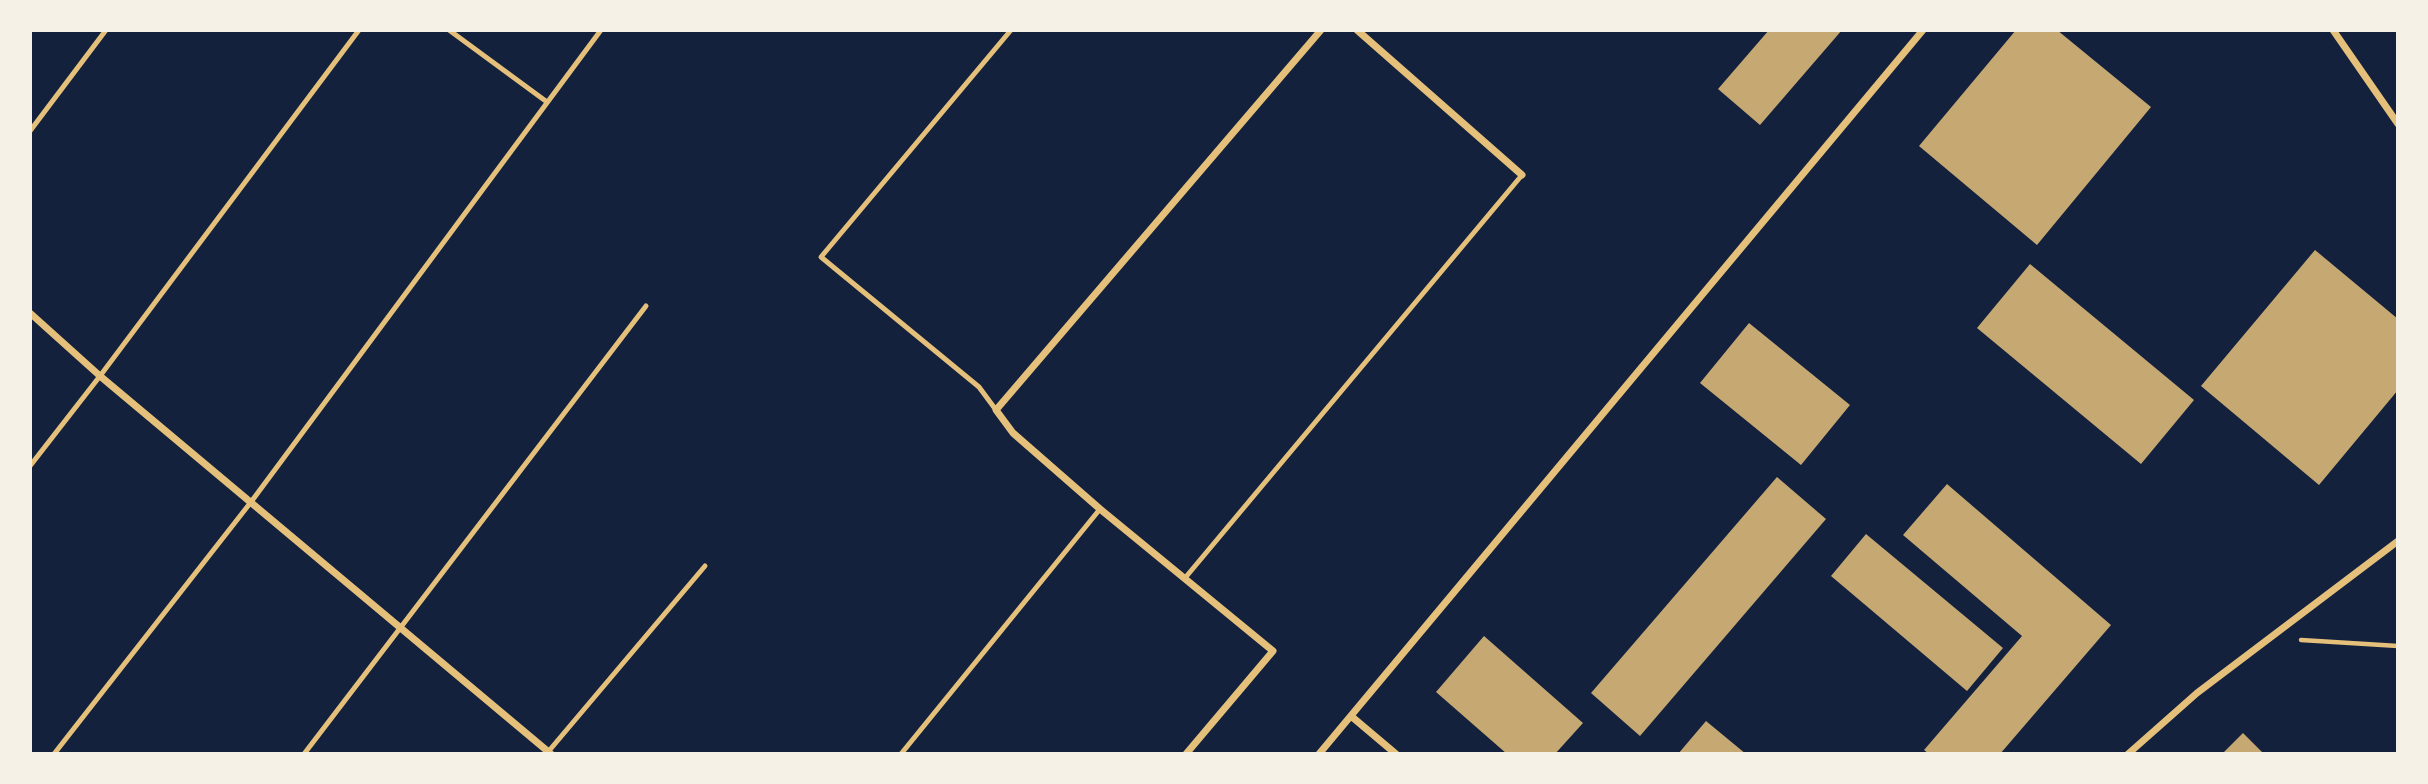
<!DOCTYPE html>
<style>
body{margin:0}
#map{position:relative;width:2428px;height:784px;overflow:hidden;background:#14213d;font-family:Literata,serif}
canvas{display:block}
.frame{position:absolute;inset:0;border:32px solid #f6f1e7;pointer-events:none}
</style>
<div id="map">
<canvas width="2428" height="784"></canvas>
<div class="frame"></div>
</div>
<script>
const g = document.querySelector('canvas').getContext('2d');
g.lineJoin = 'round';
function paint(path, color) {
  g.fillStyle = color;
  g.fill(path, 'evenodd');
}
function stroke(path, color, width, dash) {
  g.strokeStyle = color;
  g.lineWidth = width;
  g.lineCap = dash ? 'butt' : 'round';
  g.setLineDash(dash || []);
  g.stroke(path);
}
paint(new Path2D(`
 M1769,30H1842L1760,125L1718,89Z
 M2016,30H2057L2151,107L2037,245L1919,146Z
 M2315,250L2398,319V390L2319,485L2201,386Z
 M2030,264L2194,400L2141,464L1977,328Z
 M1749,323L1850,405L1801,465L1700,383Z
 M1777,477L1826,519L1640,736L1591,693Z
 M1947,484L2111,625L2000,754H1929L1924,750L2022,636L1903,535Z
 M1866,534L2003,648L1967,691L1831,576Z
 M1484,636L1583,723L1555,754H1507L1436,692Z
 M1706,721L1746,754H1678Z
 M2243,733L2264,754H2222Z`), '#c6a872');
stroke(new Path2D(`
 M2301,640L2398,646`), '#e5c07b', 4.5);
stroke(new Path2D(`
 M449,30L547,102
 M30,131L106,30
 M996,410L979,387L821,257L1011,30
 M30,466L100,376L359,30
 M1185,578L1522,175
 M548,752L705,566
 M54,754L251,502L601,30
 M304,754L646,306
 M901,754L1100,509`), '#e5c07b', 5);
stroke(new Path2D(`
 M1357,30L1522,175
 M2333,30L2398,124
 M30,313L100,376L551,754
 M1351,716L1396,754
 M1186,754L1273,651L1100,509L1013,433L996,410L1321,30
 M1319,754L1923,30
 M2128,754L2197,693L2398,541`), '#e5c07b', 7);
</script>
